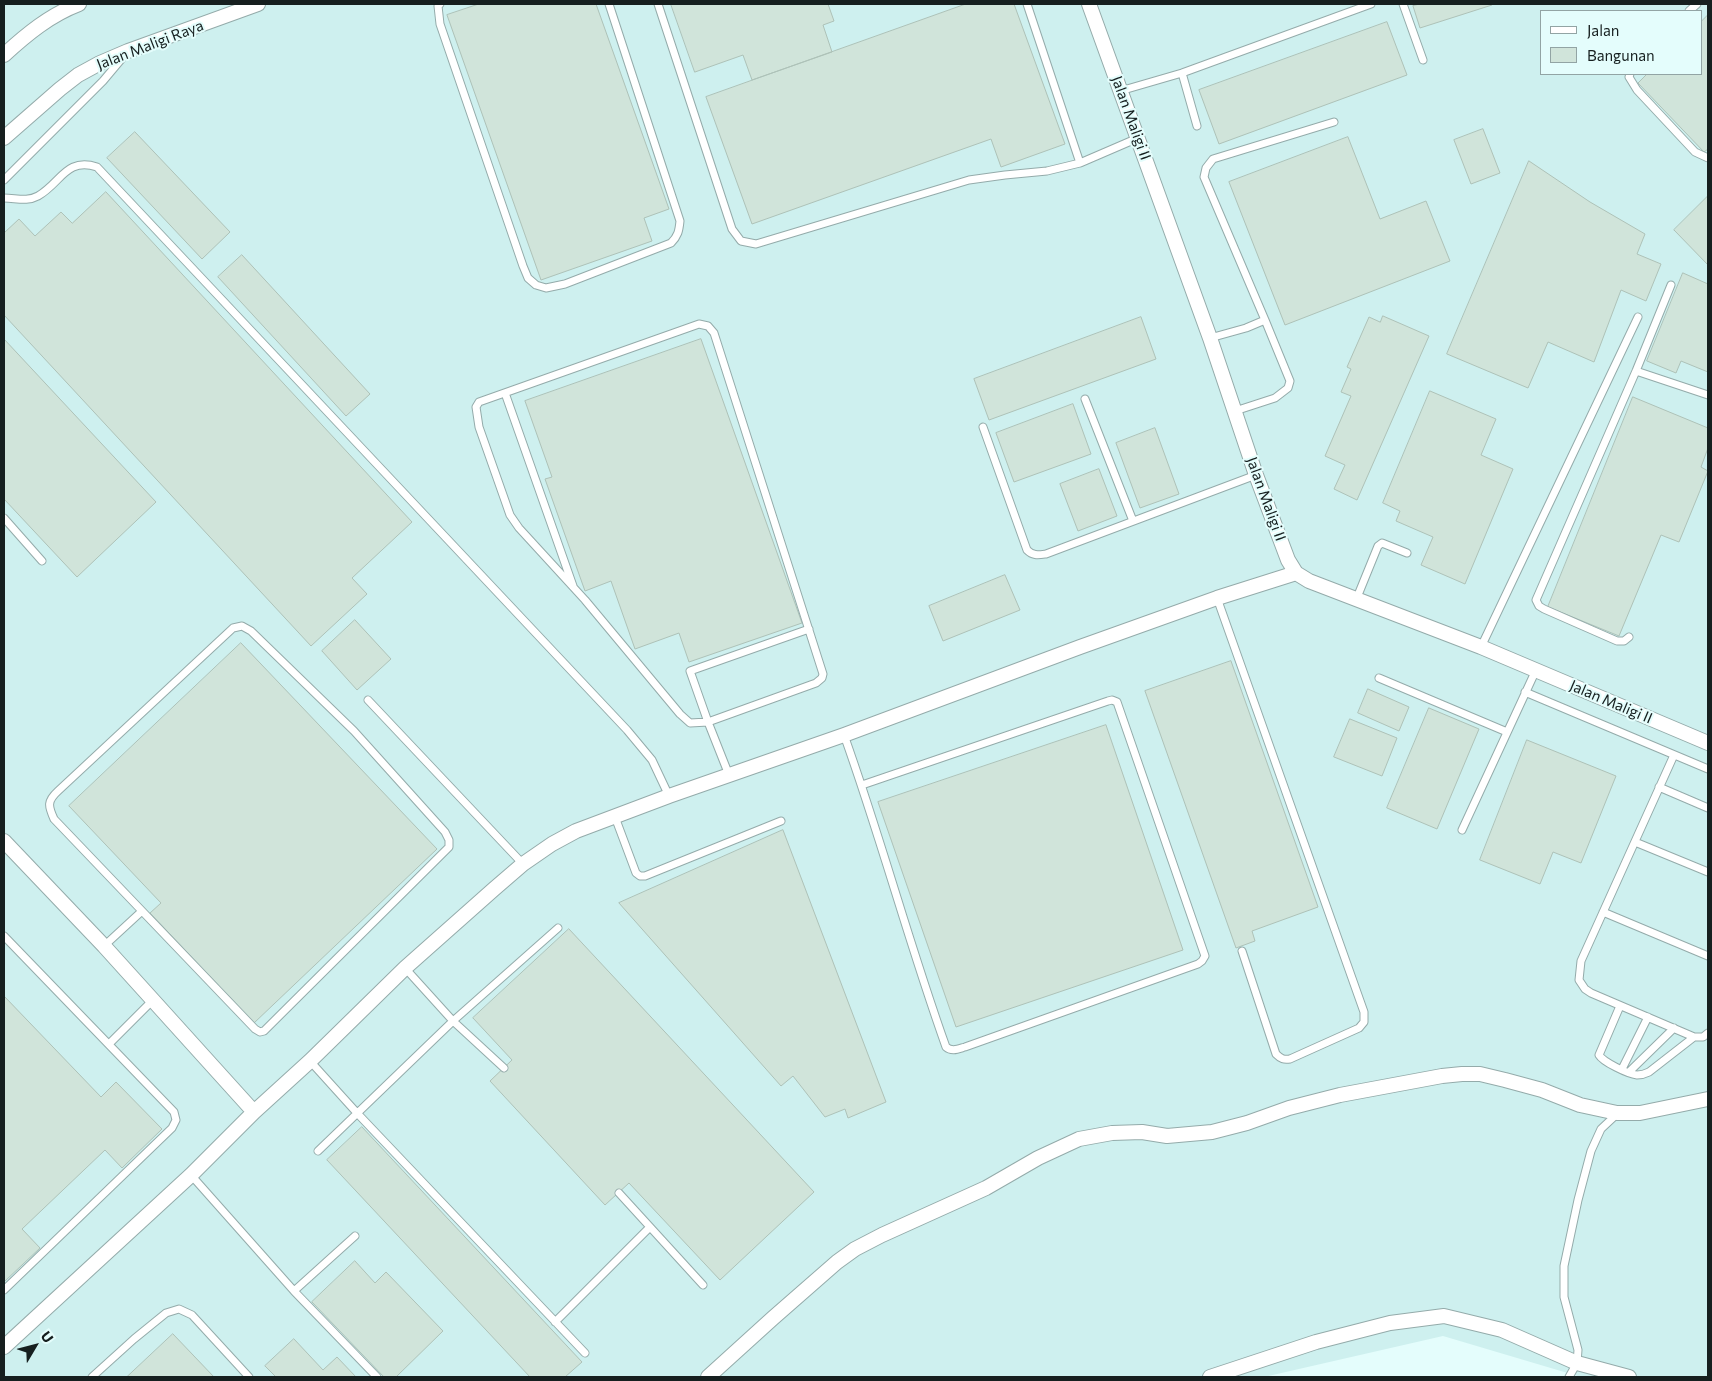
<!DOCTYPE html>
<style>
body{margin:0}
#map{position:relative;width:1712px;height:1381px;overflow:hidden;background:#e4fdfc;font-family:Commissioner,sans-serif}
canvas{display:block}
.frame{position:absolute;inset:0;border:5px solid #161f1f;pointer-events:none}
.legend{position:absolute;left:1540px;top:10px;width:162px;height:65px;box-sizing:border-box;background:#e4fdfc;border:1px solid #92a4a4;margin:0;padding:6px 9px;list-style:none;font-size:15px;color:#161f1f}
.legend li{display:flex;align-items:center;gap:10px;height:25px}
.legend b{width:25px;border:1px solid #92a4a4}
.north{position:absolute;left:10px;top:1321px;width:50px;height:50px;-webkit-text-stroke:4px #e4fdfc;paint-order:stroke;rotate:53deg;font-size:14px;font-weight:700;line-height:20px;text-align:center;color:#161f1f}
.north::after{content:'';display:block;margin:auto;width:18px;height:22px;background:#161f1f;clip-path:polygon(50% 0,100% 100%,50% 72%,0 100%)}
</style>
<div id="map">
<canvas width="1712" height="1381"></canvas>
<div class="frame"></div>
<ul class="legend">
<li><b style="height:6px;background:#fff"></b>Jalan</li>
<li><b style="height:14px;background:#d0e4da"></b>Bangunan</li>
</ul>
<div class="north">U</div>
</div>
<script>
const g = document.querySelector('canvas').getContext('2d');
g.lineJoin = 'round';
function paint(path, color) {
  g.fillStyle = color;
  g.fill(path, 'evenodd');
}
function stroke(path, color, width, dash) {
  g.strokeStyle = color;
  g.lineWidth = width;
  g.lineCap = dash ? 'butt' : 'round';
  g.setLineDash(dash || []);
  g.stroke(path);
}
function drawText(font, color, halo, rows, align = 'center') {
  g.font = font + ' Commissioner,sans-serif';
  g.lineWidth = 4;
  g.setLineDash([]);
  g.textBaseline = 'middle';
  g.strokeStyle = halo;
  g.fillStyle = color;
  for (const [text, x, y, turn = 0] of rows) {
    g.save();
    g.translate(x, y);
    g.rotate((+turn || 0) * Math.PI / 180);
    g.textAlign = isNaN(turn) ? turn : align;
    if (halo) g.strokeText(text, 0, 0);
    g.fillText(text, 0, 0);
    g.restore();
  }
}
paint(new Path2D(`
 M4,4H1708V1377H1581L1443,1336L1264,1377H4ZM1541,11H1701V74H1541Z`), '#cef0ef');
const building = new Path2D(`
 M479,4H596L669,209L644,218L652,241L541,280L447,15Z
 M671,4H828L834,21L823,25L832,52L752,80L743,55L695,72Z
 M966,4H1014L1065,144L1001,167L991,139L752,224L706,97Z
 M1420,4H1492V5L1420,28L1413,6Z
 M1708,15V149L1704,152L1638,83L1647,74H1701V22Z
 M1387,22L1407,75L1219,144L1199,90Z
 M1483,129L1500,173L1471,184L1454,140Z
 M135,132L230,232L202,259L107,158Z
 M1348,137L1380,219L1426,201L1450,261L1285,325L1229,182Z
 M1529,161L1590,202L1645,234L1637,254L1661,264L1646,301L1621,290L1594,362L1548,342L1528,388L1447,354Z
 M106,192L412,522L352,578L367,594L311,646L4,315V233L19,219L35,236L61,212L72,223Z
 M1708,196V265L1674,230Z
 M242,255L370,394L346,416L218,277Z
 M1683,273L1708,284V372L1681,361L1676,373L1647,361Z
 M1383,316L1429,336L1357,500L1334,489L1345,465L1325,456L1351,396L1341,392L1351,369L1347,367L1369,317L1380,322Z
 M1141,317L1156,359L989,420L974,379Z
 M4,339L156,502L77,577L4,499Z
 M701,339L802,623L689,662L679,633L635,649L611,581L585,591L545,479L552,477L525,401Z
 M1430,391L1496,419L1481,455L1513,469L1465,584L1421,565L1433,537L1396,521L1400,511L1383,503Z
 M1633,397L1708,428V448L1701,467L1708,471L1679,542L1661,535L1619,636L1548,607Z
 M1073,404L1091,454L1014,482L996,433Z
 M1155,428L1179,494L1140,508L1116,443Z
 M1099,469L1117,516L1078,531L1060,484Z
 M1005,575L1020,610L943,641L929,606Z
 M355,620L391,659L357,690L322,651Z
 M241,643L437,849L254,1023L150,913L161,903L69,806Z
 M1231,661L1318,907L1252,931L1255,941L1236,948L1145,691Z
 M1368,689L1409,707L1399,731L1358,713Z
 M1429,708L1479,729L1437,829L1387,808Z
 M1350,719L1397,738L1382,776L1334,757Z
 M1106,725L1183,950L956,1027L878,802Z
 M1527,740L1616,776L1581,863L1553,852L1540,884L1480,860Z
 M783,830L886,1102L848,1118L845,1109L825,1117L793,1076L781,1086L619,903Z
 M569,929L814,1192L720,1280L629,1183L605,1205L490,1081L512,1060L473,1018Z
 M4,996L101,1097L116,1082L162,1129L122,1168L105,1150L22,1229L40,1248L4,1282Z
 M362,1127L582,1362L565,1377H530L327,1160Z
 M355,1261L375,1283L386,1272L443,1331L396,1377H384L312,1302Z
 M173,1334L214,1377H127Z
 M294,1339L323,1370L337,1357L356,1377H276L265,1366Z`);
paint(building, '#d0e4da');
stroke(building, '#aec2b8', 1);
const lane = new Path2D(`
 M440,4L438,6L440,24L523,266L528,278L536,285L546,288L565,284L671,243C678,236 679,231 680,221L609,4
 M658,4L732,229L741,241L756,244L969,180L1005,175L1047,171L1080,163
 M1027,4L1080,163L1138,138
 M1403,4L1423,60
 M1689,11L1697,4
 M1182,73L1197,126
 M1630,74L1629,77L1637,90L1695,152L1708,158
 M1120,91L1182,73L1371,4
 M4,180L103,81L124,56
 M4,198C16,198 27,202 38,196C61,183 66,157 97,167L627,730L652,760L669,796
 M699,324L708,326L714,333L823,674L822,678L816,683L708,722L690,723L680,714L585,600L519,528L510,515L503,495L479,427L476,407L479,402Z
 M1210,338L1246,328L1265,320L1204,177L1206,168L1213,159L1334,122
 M1636,371L1708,395
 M505,393L573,586
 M1085,399L1133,521
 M1235,411L1275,398L1288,388L1290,381L1265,320
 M983,427L1027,550C1033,556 1038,555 1046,554L1256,475
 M4,518L42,561
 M1217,598L1364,1012V1022L1359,1028L1290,1059C1284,1060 1281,1059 1276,1054L1242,951
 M1356,600L1378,546L1382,543L1407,553
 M242,626L251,631L354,731L445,832L449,840V847L264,1031L260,1032L255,1029L54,819C48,806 47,801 58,791L233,628Z
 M1629,637L1624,641H1617L1544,609L1539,606L1536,600L1636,371L1671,285
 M1481,647L1638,317
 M1379,678L1507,732
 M1525,692L1708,769
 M368,700L523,864
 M844,735C881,838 909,944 946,1047C952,1052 958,1049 965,1047L1198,964L1202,961L1205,956L1117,702L1112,700L1108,701L862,785
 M1674,755L1581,961L1579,980L1585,989L1591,993L1694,1037H1703L1708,1033
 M729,775L708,722L690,671L809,629
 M1659,787L1708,808
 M615,817L636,873L640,876H645L781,821
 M1462,830L1536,670
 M1635,842L1708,872
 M1603,912L1708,956
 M4,936L174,1112L176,1120L172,1128L4,1290
 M104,946L142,911
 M405,968L453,1021L504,1068
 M1620,1006L1599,1055C1603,1062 1628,1074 1637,1075C1641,1075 1645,1074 1649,1072L1694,1037
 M109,1044L152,1001
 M310,1061L357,1113L585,1353
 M1622,1069L1648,1017
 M1629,1072L1674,1028
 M318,1151L453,1021L558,928
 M191,1175L294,1291L377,1377
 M619,1193L703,1285
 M294,1291L355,1236
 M555,1322L650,1227
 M92,1377L134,1339L166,1313L179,1309L192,1315L249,1377
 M1569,1377L1577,1363L1578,1350L1564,1297V1266L1578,1200L1591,1151L1601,1129L1617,1114`);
const street = new Path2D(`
 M1089,4L1210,338L1256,475L1288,560L1296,573L1309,581L1481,647L1708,743
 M4,55C27,34 50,15 79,4
 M4,138L60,89L78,75L100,63L128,51L258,4
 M4,841L104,946L254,1112
 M4,1347L191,1175L254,1112L310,1061L405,968L494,889L523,864L552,844L576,831L669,796L844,735L1080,647L1217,598L1296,573
 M708,1377L773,1318L837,1262L855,1249L882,1235L986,1188L1038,1158L1079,1139L1112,1133L1142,1132L1167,1136L1212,1132L1247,1123L1289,1108L1340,1095L1442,1076L1462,1074H1480L1505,1080L1542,1090L1580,1105L1617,1113H1640L1708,1099
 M1210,1377L1316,1342L1390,1323L1444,1316L1502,1330L1577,1363L1629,1377`);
stroke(lane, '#94abaa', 9);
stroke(street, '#94abaa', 16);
stroke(lane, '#fff', 7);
stroke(street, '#fff', 14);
drawText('15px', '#161f1f', '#e4fdfc', [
 ["Jalan Maligi Raya",150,45,-21],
 ["Jalan Maligi II",1131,118,70],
 ["Jalan Maligi II",1266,499,70],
 ["Jalan Maligi II",1611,702,23]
]);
</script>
